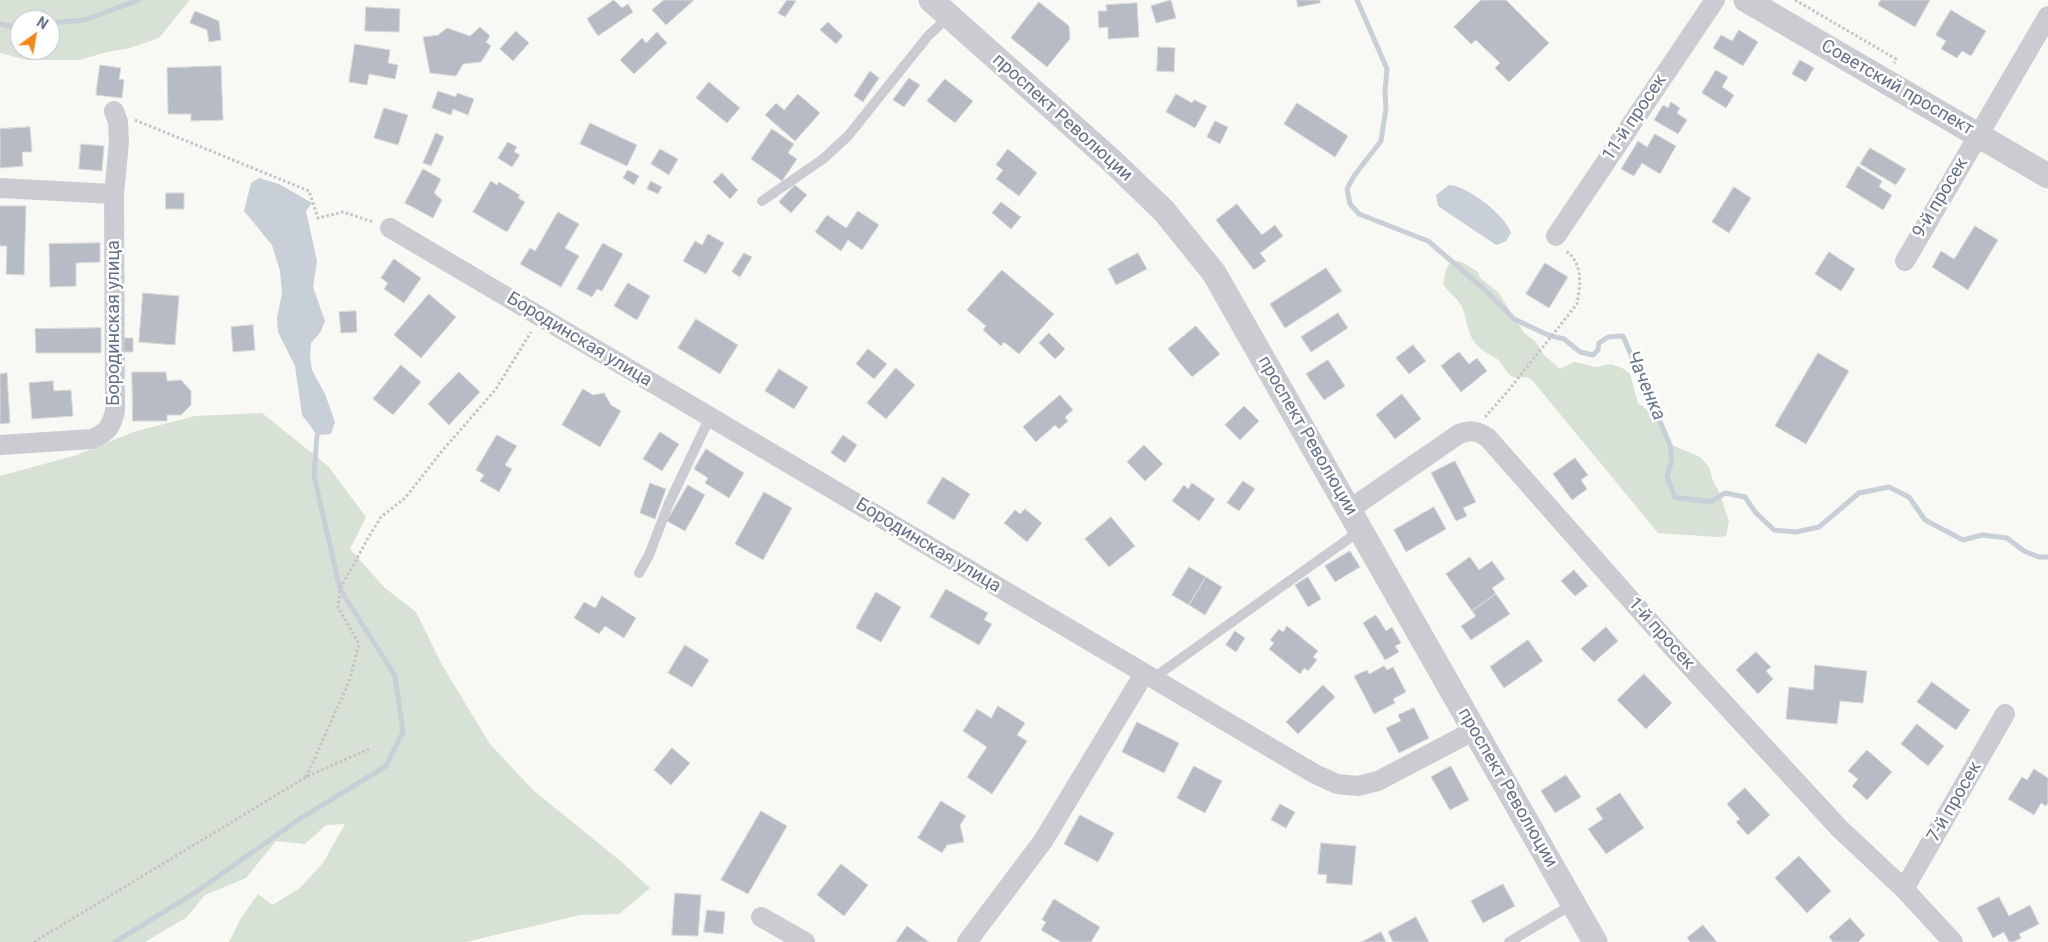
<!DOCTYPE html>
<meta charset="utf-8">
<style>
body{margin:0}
#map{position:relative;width:2048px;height:942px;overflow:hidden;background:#f8f8f5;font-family:Roboto,sans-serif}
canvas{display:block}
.north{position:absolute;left:10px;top:10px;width:50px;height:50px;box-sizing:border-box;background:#fff;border:1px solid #c1c5d0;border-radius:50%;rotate:32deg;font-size:14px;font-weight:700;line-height:20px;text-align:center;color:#646f89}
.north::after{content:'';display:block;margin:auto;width:18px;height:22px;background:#f4851a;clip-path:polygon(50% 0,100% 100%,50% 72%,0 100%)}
</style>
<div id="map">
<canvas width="2048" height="942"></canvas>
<div class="north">N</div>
</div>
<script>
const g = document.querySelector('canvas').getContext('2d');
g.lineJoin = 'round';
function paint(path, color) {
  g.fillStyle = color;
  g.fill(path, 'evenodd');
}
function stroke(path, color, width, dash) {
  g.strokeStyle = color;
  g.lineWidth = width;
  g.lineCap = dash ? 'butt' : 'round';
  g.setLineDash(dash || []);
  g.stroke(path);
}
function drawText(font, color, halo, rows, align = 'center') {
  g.font = font + ' Roboto,sans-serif';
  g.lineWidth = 5;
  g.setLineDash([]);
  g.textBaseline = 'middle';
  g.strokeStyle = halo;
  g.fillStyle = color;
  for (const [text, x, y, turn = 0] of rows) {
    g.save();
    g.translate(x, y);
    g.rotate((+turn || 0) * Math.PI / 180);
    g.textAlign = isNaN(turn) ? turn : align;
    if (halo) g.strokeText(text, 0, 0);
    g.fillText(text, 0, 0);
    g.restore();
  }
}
paint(new Path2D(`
 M0,0H190L159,38L127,49L111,51L79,60H27L0,53ZM20,20H50V50H20Z
 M1457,261L1464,263L1478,272L1480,278L1498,292L1524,333L1536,342L1544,355L1560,369L1574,362L1596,367L1611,364L1624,369L1630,374L1638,403L1656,416L1669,441L1674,446L1700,457L1709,467L1713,481L1720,494L1729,522L1726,536L1718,537L1658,533L1532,380L1526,377C1508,381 1508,370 1498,360C1493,355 1484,353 1479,347C1466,336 1468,318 1461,305C1456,297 1448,292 1443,284L1446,269L1450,263Z
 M262,413L328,466L366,517L350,549L385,588L416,612L442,665L490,744L533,790L624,864L650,888L619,914L580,915L466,942H229L241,918L258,894L272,905L299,889L323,863L345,824L326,825L305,844L276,841L246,878L205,895L187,917L145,942H0V476L77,455L133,432L195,416Z`), '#d7e1d6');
paint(new Path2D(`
 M259,178L279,184L312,203L306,211L317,261L313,287L325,321L320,333L311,343L310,357L312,370L325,394L335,422L331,434L317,435L302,415L295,366L278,332L277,318L282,293L280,271L272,245L244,211L251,183Z
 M1449,185C1468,186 1505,215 1511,233L1506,241L1497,245L1493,243L1438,206L1436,195Z`), '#c8cfd6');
stroke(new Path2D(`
 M1357,0L1387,69L1385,92L1386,108L1381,141L1354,176L1347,189L1350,204L1359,214L1428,241L1484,289L1514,319L1548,335L1564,339L1580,352L1593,355L1598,350L1599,343L1608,337L1623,336L1670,445L1672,460L1667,477L1675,497L1710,502L1725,493L1745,497L1756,513L1774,530L1796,532L1819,527L1859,493L1889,487L1909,497L1925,520L1963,540L1982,535L2007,538L2024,551L2039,557H2048
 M50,23L84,20L139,0
 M0,24L9,26L20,25
 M115,942L193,894L298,820L386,766L403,732L395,676L340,589L314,476L317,435`), '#c8cfd6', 5);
const building = new Path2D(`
 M614,0L622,8L628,4L633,12L598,36L587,19Z
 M664,0H694L666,25L652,10Z
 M787,0L796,1L785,17L778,13Z
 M1171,0L1176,18L1156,23L1151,6Z
 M1297,0H1320V3L1298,7Z
 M1481,0H1506L1549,43L1509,82L1495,68L1500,63L1476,40L1471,44L1454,27Z
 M1881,0H1930L1915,27L1878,5Z
 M1039,2L1069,26L1070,39L1047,67L1011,38Z
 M1137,3L1139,37L1108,39V27L1099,28L1098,11H1107L1106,5Z
 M366,7L400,9L399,32L365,31Z
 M1951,10L1986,31L1971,56L1962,51L1957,58L1941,49L1946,41L1936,35Z
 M195,11L219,21L221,40L209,42L207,30L190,23Z
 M828,22L843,36L836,44L820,30Z
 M480,27L490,36L486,42L491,46L481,62L463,64L456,76L430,73L423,37L438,35L447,28L470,36Z
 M1739,30L1758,42L1743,66L1713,48L1721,35L1732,41Z
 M516,31L529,43L513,61L500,49Z
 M657,32L667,43L634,74L620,60L642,38L646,43Z
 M355,44L390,50L388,63L398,65L395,79L369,74L367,85L349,82Z
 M1158,47L1175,48L1174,72L1157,71Z
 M1800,60L1814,68L1806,82L1792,74Z
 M100,65L121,68L119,79L124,80L122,98L96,95Z
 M221,66L223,120L191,121V114H168L167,68Z
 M1716,70L1728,77L1722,87L1734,95L1726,108L1702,93Z
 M870,71L879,78L863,102L854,96Z
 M909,78L920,85L904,107L893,100Z
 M945,79L973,101L955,123L927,101Z
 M709,82L740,108L727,123L696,98Z
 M438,91L456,97L457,93L474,99L468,115L453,109L451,115L432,108Z
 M798,94L820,113L795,141L765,115L776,103L784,110Z
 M1176,94L1192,103L1194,100L1207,106L1195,128L1166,112Z
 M1671,102L1680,108L1677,113L1687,120L1678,134L1654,120L1663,105L1668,108Z
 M1297,103L1348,136L1335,157L1284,124Z
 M384,108L408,115L398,145L374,138Z
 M1215,121L1228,127L1220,144L1207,137Z
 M590,123L637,145L627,166L580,144Z
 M30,127L32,152H22L23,166L0,168V129Z
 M772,129L794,144L788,153L797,159L782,181L751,159Z
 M436,133L444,137L431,166L423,163Z
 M1655,134L1676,146L1660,174L1642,163L1634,176L1621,169L1638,141L1647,147Z
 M508,142L517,147L514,152L520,155L512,167L498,158Z
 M81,144L104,146L102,171L79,169Z
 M1870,148L1906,169L1896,185L1860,164Z
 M660,149L678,159L669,175L651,164Z
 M1008,149L1037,173L1019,196L996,179L1003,170L996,165Z
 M1858,166L1882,181L1879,187L1892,195L1883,210L1846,187Z
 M423,169L441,179L434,193L442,200L433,218L405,203Z
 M628,170L639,176L634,185L623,178Z
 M722,173L738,190L730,199L713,182Z
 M491,181L497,185L499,182L520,195L518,198L525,202L507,232L473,212Z
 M651,181L662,187L658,194L647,189Z
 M795,185L807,195L791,213L779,202Z
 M1734,187L1751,198L1729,233L1712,222Z
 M166,193H184V209H166Z
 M1001,202L1021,217L1011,229L992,213Z
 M1237,204L1262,235L1275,225L1283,236L1260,253L1266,261L1254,270L1216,220Z
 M0,206H26L24,275L6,274L7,246H0Z
 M858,211L879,225L862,250L848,240L841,251L815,232L827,215L846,228Z
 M558,212L579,224L565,248L579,256L561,287L520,264L530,248L535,251Z
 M1975,226L1998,240L1968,290L1932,267L1941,251L1954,259Z
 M708,234L724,243L706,274L683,261L695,241L702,245Z
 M100,243V262L76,263V286L50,287L49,244Z
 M603,243L623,254L602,291L597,289L592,297L577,289Z
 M1829,252L1855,269L1841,291L1815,274Z
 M744,253L752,257L740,277L732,272Z
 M1138,253L1147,269L1116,285L1108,269Z
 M394,259L421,278L404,303L384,289L388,283L381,278Z
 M1545,263L1568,277L1549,308L1526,294Z
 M1326,268L1342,291L1285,328L1270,304Z
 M1002,270L1054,314L1019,354L1004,342L1001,346L983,330L986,326L967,310Z
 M628,283L650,296L637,320L614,306Z
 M143,293L179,296L175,345L139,342Z
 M429,294L456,317L421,358L394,335Z
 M356,311L357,332L341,333L339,312Z
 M1338,313L1348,328L1311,352L1301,337Z
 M696,319L738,345L720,374L678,348Z
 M253,325L255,350L233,352L231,327Z
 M1196,326L1220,354L1192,377L1168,349Z
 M101,328V353H36L35,329Z
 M1049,333L1065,349L1055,359L1039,343Z
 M124,338H133V352H124Z
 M1413,345L1426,361L1409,374L1396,358Z
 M868,349L887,364L874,379L856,364Z
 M1459,352L1469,364L1477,358L1487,371L1461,392L1441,366Z
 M1818,353L1849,371L1806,444L1775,426Z
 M1328,360L1345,386L1324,400L1306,374Z
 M401,365L421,382L393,415L373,399Z
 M896,368L915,385L886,419L867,403Z
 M779,369L808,387L794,409L765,391Z
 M132,372H166L167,381L181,380L191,391V405L181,415H167V421H133Z
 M459,372L480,392L449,425L428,404Z
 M7,373L10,423L0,424V374Z
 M53,381L54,391L71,390L73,416L32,419L29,383Z
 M583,389L593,395L604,393L611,405L621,411L600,447L562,425Z
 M1402,394L1421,419L1395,439L1376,415Z
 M1060,395L1073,410L1065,417L1068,421L1059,429L1055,425L1036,442L1023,427Z
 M1244,406L1259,421L1240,440L1225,425Z
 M660,432L679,444L662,471L643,459Z
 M497,435L517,446L505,465L512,469L499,492L480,481L484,475L476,470Z
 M843,435L857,445L845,463L831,453Z
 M1144,445L1163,464L1145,481L1127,462Z
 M706,449L744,473L729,498L705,483L708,478L694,469Z
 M1575,458L1588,475L1581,480L1587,489L1572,500L1553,474Z
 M1455,461L1476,502L1463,508L1467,516L1456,521L1431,473Z
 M943,477L970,494L954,520L927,503Z
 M1243,481L1255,489L1239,511L1227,503Z
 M650,483L666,489L655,519L640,513Z
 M1192,483L1215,499L1199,521L1172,501L1184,485L1188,489Z
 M688,485L705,495L685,531L667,521Z
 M764,492L792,508L763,560L735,544Z
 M1434,507L1446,529L1406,552L1394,530Z
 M1025,509L1042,523L1027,542L1004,523L1015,510L1020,514Z
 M1111,517L1135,546L1109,567L1085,539Z
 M1350,551L1360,567L1335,582L1325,566Z
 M1470,557L1479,570L1492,561L1505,579L1492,588L1496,594L1472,611L1446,574Z
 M1189,567L1206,577L1189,605L1172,595Z
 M1574,570L1588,586L1575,596L1561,581Z
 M1206,577L1222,587L1205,615L1189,605Z
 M1308,577L1321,599L1308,607L1295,585Z
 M946,589L988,613L984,620L992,624L979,645L930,617Z
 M876,592L901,607L881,642L856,628Z
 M1496,594L1510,614L1471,640L1461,626L1476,616L1472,611Z
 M602,596L636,618L624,638L605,626L599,634L574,618L584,602L595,608Z
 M1376,615L1386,631L1392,627L1401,643L1395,646L1399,652L1385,660L1363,623Z
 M1287,626L1318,651L1313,657L1317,660L1308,671L1304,668L1300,674L1269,649L1274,643L1270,640L1279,629L1283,632Z
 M1606,627L1618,641L1594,662L1581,649Z
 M1235,631L1245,638L1236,652L1226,645Z
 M1528,640L1543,661L1504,688L1490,667Z
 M685,645L709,660L692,687L668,673Z
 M1756,652L1771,667L1766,671L1773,679L1758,694L1736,670Z
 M1815,665L1867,671L1863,703L1840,701L1837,724L1786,719L1789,687L1813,690Z
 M1384,666L1387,670L1393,667L1406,692L1393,699L1395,703L1374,714L1354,676L1367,670L1369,674Z
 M1644,674L1672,703L1646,729L1617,700Z
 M1932,682L1970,710L1956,730L1917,702Z
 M1323,685L1335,697L1298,734L1286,722Z
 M998,706L1025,723L1017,735L1027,741L992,794L967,777L987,747L963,731L977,709L991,718Z
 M1414,708L1429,738L1399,753L1386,728L1401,721L1398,715Z
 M1137,722L1179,743L1164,773L1122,752Z
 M1917,724L1944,746L1928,766L1901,744Z
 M672,748L690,763L671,785L654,770Z
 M1867,750L1892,772L1867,800L1852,786L1858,779L1848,771Z
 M1194,766L1222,781L1205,813L1177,798Z
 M1451,766L1469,800L1450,810L1431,777Z
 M2034,769L2048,778V803L2046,806L2041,803L2034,815L2008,799L2022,777L2027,780Z
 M1566,775L1581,797L1555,813L1541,791Z
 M1745,788L1770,815L1748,835L1736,822L1740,819L1727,804Z
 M1620,793L1644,828L1606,854L1588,829L1603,819L1596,809Z
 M941,801L966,816L960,825L964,842L947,845L942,853L918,838Z
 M1280,804L1295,812L1286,828L1271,820Z
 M761,811L787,826L748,894L721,880Z
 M1080,815L1114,833L1098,862L1064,844Z
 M1321,843L1356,846L1352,885L1326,883L1327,875L1318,874Z
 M1799,856L1831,891L1807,913L1775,878Z
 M841,864L868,885L844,916L817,895Z
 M1503,884L1515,906L1483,923L1471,901Z
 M675,893L701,895L698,936L672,935Z
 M1999,897L2009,916L2030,905L2039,924L2019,934L2021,938L2013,942H2009L2004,932L1993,938L1977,908Z
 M1054,899L1100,927L1091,942H1061L1041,930L1046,922L1042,920Z
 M707,910L725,912L723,934L704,932Z
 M1416,917L1429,942H1393L1388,932Z
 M1850,918L1865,935L1858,942H1833L1829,937Z
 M1703,925L1717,942H1690L1687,938Z
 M907,926L929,942H896Z
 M1381,932L1386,942H1362Z`);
paint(building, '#b7bbc4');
stroke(building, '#d9dad8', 1);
stroke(new Path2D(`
 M1795,0L1896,59L1894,63
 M135,120L309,191L318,218L343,212L373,222
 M1485,417L1508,391L1577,304C1580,286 1584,264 1566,251
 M306,777L349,682L359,644L338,607L340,589L368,538L381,517L405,498L442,451L496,389L531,332
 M34,942L306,777L369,749`), '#c3c4c7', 3, [2.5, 2.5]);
stroke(new Path2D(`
 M762,201L823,159L848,136L928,36L948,17
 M639,573L649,555L669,503L710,417
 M1152,679L1361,530
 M1509,942L1573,904`), '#caccd1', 10);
stroke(new Path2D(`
 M0,188L114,194
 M390,228L1315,774L1337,784L1358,786L1378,781L1475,730
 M1556,236L1715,0
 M1905,261L2048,16
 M0,445L92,439C108,432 111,427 115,411L114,194L119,142L118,122L114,111
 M1350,509L1459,434C1471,429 1478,431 1488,438L1673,648L1839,828L1904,889L1953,942
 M1904,889L2005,714
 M761,917L805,942
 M967,942L1043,841L1144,674`), '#caccd1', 20);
stroke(new Path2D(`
 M931,0L1112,161L1164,211L1214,273L1595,942
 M1746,0L2048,176`), '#caccd1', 25);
drawText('18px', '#646f89', '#fff', [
 ["Советский проспект",1897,88,30],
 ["проспект Революции",1062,118,42],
 ["11-й просек",1635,118,-56],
 ["9-й просек",1941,198,-59],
 ["Бородинская улица",114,323,-90],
 ["Бородинская улица",579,340,31],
 ["проспект Революции",1307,436,60],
 ["Бородинская улица",928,546,31],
 ["1-й просек",1661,634,48],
 ["проспект Революции",1507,788,60],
 ["7-й просек",1955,802,-60]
]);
drawText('italic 19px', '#65778c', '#fff', [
 ["Чаченка",1645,386,67]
]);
</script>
